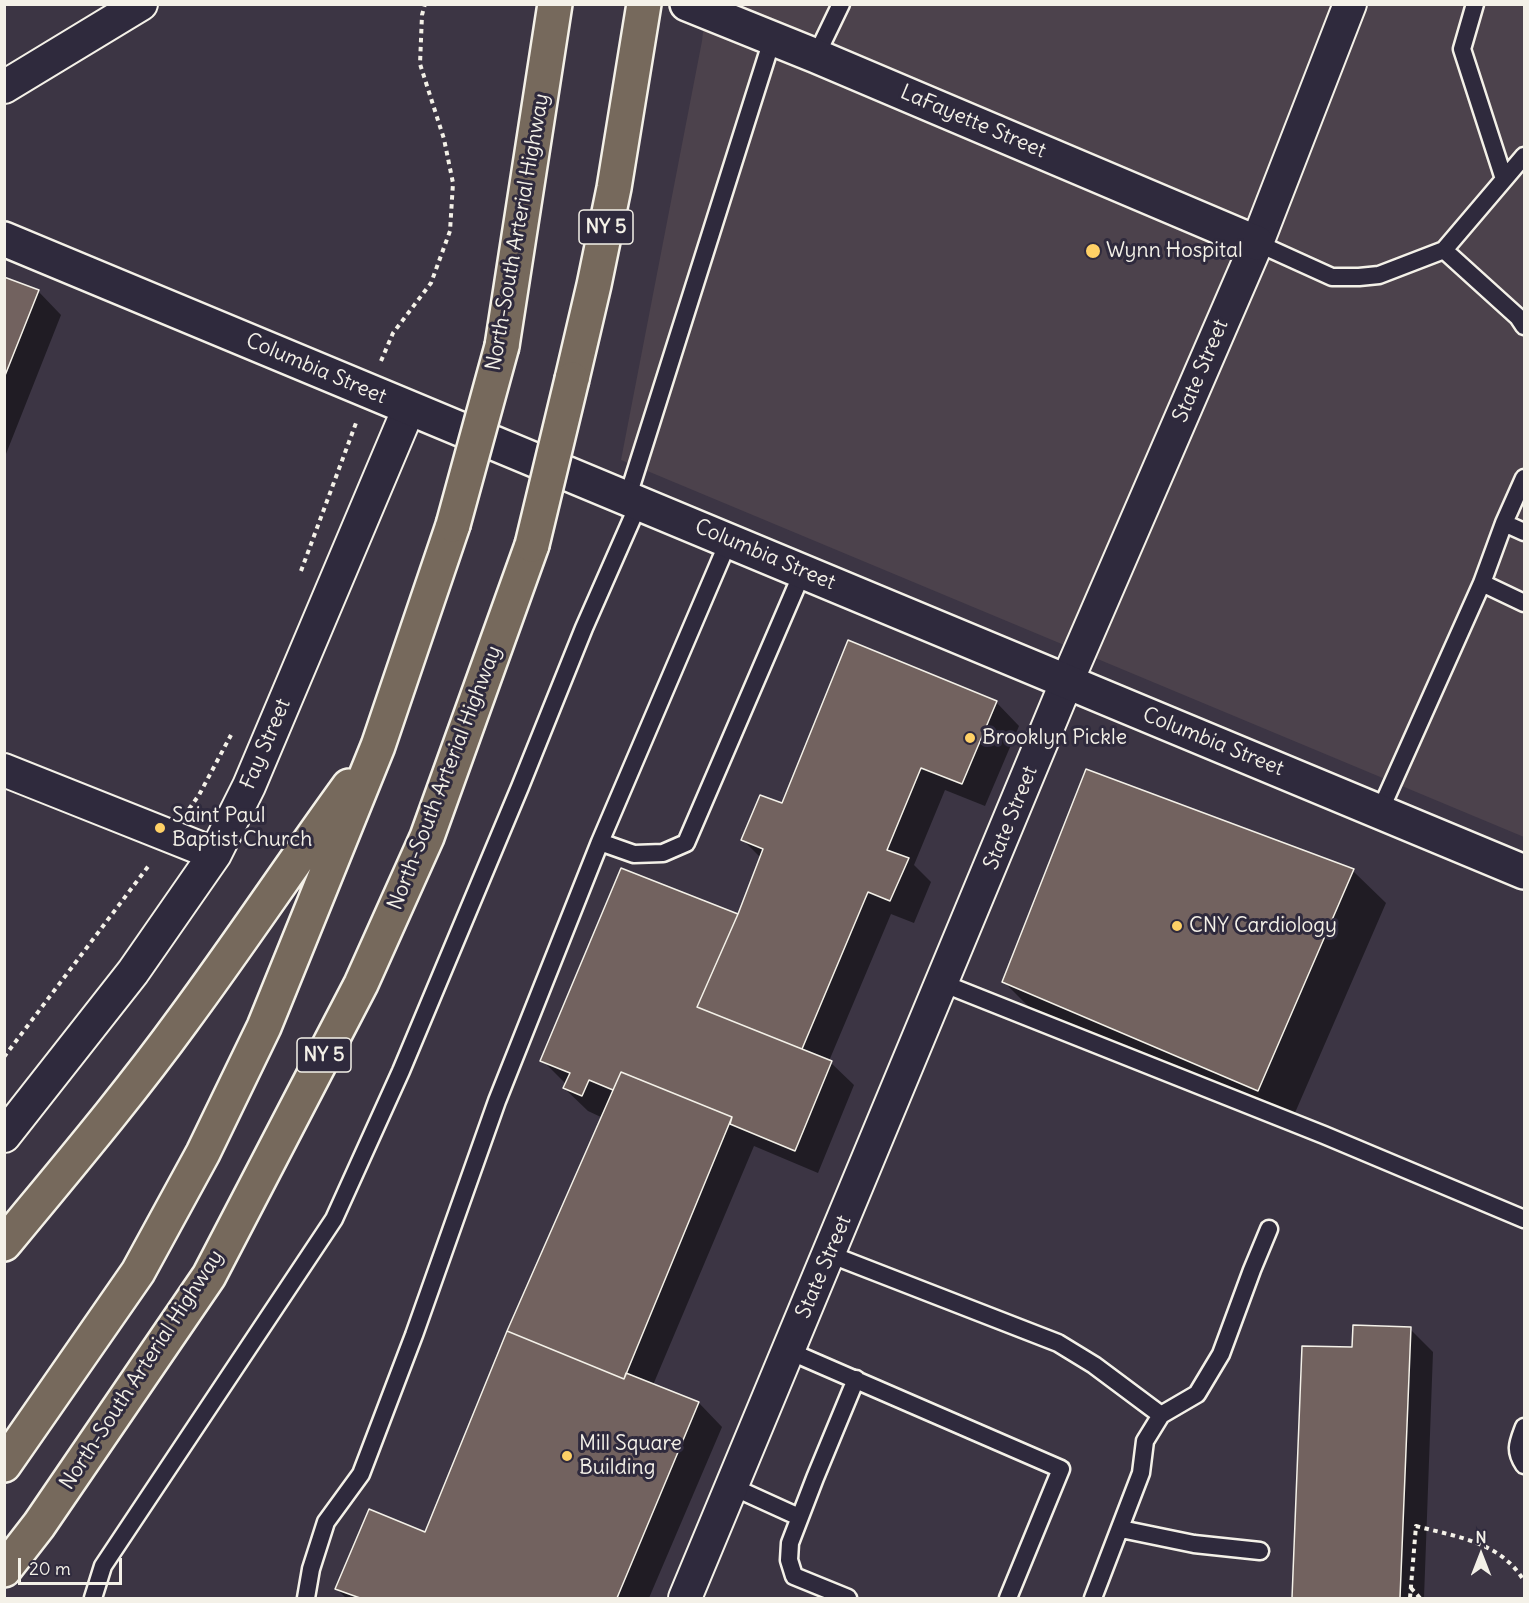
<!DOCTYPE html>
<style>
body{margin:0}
#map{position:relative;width:1529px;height:1603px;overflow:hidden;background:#3c3544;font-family:Delius,sans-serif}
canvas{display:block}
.frame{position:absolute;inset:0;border:6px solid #f4f1e8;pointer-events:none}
.north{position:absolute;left:1451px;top:1525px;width:60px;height:60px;-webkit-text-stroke:4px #2f2a3d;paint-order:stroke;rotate:0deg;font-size:16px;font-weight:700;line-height:24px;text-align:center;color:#f4f1e8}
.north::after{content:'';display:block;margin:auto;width:21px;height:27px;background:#f4f1e8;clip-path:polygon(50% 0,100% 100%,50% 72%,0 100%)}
.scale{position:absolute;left:18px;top:1558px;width:104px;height:27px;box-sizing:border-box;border:3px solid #f4f1e8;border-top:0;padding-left:8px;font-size:18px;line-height:21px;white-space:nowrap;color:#f4f1e8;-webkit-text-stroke:4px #2f2a3d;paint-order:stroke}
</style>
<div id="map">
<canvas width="1529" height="1603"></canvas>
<div class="frame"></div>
<div class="north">N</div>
<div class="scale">20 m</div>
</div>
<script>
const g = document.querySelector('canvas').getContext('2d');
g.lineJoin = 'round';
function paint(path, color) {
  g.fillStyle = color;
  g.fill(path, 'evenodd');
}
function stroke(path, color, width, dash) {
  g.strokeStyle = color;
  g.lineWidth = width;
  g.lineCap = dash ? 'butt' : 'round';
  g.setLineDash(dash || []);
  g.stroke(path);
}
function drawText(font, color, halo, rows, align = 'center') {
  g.font = font + ' Delius,sans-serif';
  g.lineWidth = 6;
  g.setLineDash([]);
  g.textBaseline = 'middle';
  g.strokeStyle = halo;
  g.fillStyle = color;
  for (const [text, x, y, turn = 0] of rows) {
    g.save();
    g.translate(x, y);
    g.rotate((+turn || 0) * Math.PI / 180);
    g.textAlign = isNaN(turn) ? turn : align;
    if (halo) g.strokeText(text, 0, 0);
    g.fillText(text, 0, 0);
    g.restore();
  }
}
paint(new Path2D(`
 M706,5H1524V837L621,460L702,41Z`), '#4c424c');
paint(new Path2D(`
 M4,278L38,291L61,315L4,459Z
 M996,702L1019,726L985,806L945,790L914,865L931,882L914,923L891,914L829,1061L854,1085L818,1173L754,1146L653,1385L699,1403L722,1427L649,1598H346L337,1589L426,1534L603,1118L588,1111L564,1088L566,1084L542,1060L739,916L761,858L743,840L783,805Z
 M1353,871L1386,903L1291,1122L1036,1014L1004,982Z
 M1410,1329L1433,1352L1424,1598H1293L1303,1347L1353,1349Z`), '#0007');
const building = new Path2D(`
 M4,277L39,290L4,378Z
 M848,640L997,701L962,784L921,768L887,850L909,858L890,901L868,892L802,1049L697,1007L738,914L763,849L741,840L760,795L782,803Z
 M1086,769L1354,869L1258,1091L1002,982Z
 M621,868L738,914L697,1007L832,1061L795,1151L730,1124L732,1117L621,1072L613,1090L589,1080L582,1096L563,1088L570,1073L540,1061Z
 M621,1072L732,1117L624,1379L507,1331Z
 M1353,1325L1411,1327L1400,1598H1292L1302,1346L1352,1347Z
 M507,1331L624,1379L626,1373L699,1402L617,1598H360L335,1589L369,1509L425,1532Z`);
paint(building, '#72625f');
stroke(building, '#f4f1e8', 1.5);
const service = new Path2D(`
 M1475,4L1462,49L1504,179
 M816,56L841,4
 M1257,243L1332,277H1359L1379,275L1444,250L1524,156
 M1444,250L1518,317L1524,326
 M627,499L772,40
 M1504,523L1524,532
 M1482,583L1524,603
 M1380,811L1482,583L1504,523L1524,478
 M600,842L634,854L663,853L686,843L803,571
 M942,983L1324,1135L1524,1219
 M829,1254L1058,1343L1094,1365L1161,1415L1145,1441L1141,1473L1093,1598
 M789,1351L1061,1469L1008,1598
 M1161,1415L1197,1394L1221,1354L1252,1270L1269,1229
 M1524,1427C1518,1443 1514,1450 1524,1465
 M733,1487L799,1517
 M1121,1529L1194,1544L1260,1551
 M93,1598L103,1566L334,1219L401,1071L520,787L584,628L639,503
 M306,1598L311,1569L326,1522L361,1474L414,1335L497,1101L600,842L729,540
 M848,1598L794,1576L789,1560L790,1543L815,1478L856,1379`);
const minor = new Path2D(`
 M4,87L141,4
 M4,770L215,854
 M4,1136L133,972L215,854L249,786L409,408
 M685,1598L1067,681L1257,243L1350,4`);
const tertiary = new Path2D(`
 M687,4L816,56L1257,243
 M4,239L1524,872`);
const motorway = new Path2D(`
 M502,346L555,4
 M572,379L594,285L614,188L644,4
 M4,1244C65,1170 127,1097 183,1020C240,943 293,863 349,786
 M4,1465L138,1272L203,1153L264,1027L378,746L453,525
 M4,1570L39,1525L209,1276L361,984L427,837L532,545`);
stroke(service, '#f4f1e8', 21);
stroke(minor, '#f4f1e8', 36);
stroke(tertiary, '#f4f1e8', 38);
stroke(motorway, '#f4f1e8', 38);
stroke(new Path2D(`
 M381,361L393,333L431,283L450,231L453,183L444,139L420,64L422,15L425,4
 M301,571L356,423
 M189,809L199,795L231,735
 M4,1057L150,864
 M1411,1588L1420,1598
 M1410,1598L1416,1526C1457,1537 1501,1542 1524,1581`), '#f4f1e8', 4, [4.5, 4.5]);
stroke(service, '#2f2a3d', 16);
stroke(minor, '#2f2a3d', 32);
stroke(tertiary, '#2f2a3d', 33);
stroke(motorway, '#76695c', 33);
const motorwayBridge = new Path2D(`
 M453,525L502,346
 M532,545L572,379`);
stroke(motorwayBridge, '#f4f1e8', 38, []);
stroke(motorwayBridge, '#76695c', 33);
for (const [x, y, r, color] of [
 [1093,251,8,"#ffd166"],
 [970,738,6,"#ffd166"],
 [160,828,6,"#ffd166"],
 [1177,926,6,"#ffd166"],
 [567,1456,6,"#ffd166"]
]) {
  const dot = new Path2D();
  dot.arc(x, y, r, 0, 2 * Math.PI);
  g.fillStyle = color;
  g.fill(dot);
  stroke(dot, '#2f2a3d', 2);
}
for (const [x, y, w] of [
 [606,227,54],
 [324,1055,54]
]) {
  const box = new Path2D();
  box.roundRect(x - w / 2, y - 17, w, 34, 4.5);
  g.fillStyle = '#2f2a3d';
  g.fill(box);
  stroke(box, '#f4f1e8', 1.5);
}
drawText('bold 20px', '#f4f1e8', null, [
 ["NY 5",606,227],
 ["NY 5",324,1055]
]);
drawText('21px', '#f4f1e8', '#2f2a3d', [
 ["LaFayette Street",973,122,23],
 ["North-South Arterial Highway",518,232,-80],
 ["Columbia Street",316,369,23],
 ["State Street",1201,371,-67],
 ["Columbia Street",765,555,23],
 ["Columbia Street",1213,742,22],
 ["Fay Street",266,744,-67],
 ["North-South Arterial Highway",445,778,-69],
 ["State Street",1011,818,-68],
 ["State Street",824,1267,-67],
 ["North-South Arterial Highway",142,1370,-57]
]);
drawText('21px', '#f4f1e8', '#2f2a3d', [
 ["Wynn Hospital",1106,251],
 ["Brooklyn Pickle",982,738],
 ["Saint Paul",172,816],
 ["Baptist Church",172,840],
 ["CNY Cardiology",1189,926],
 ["Mill Square",579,1444],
 ["Building",579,1468]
], 'left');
</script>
